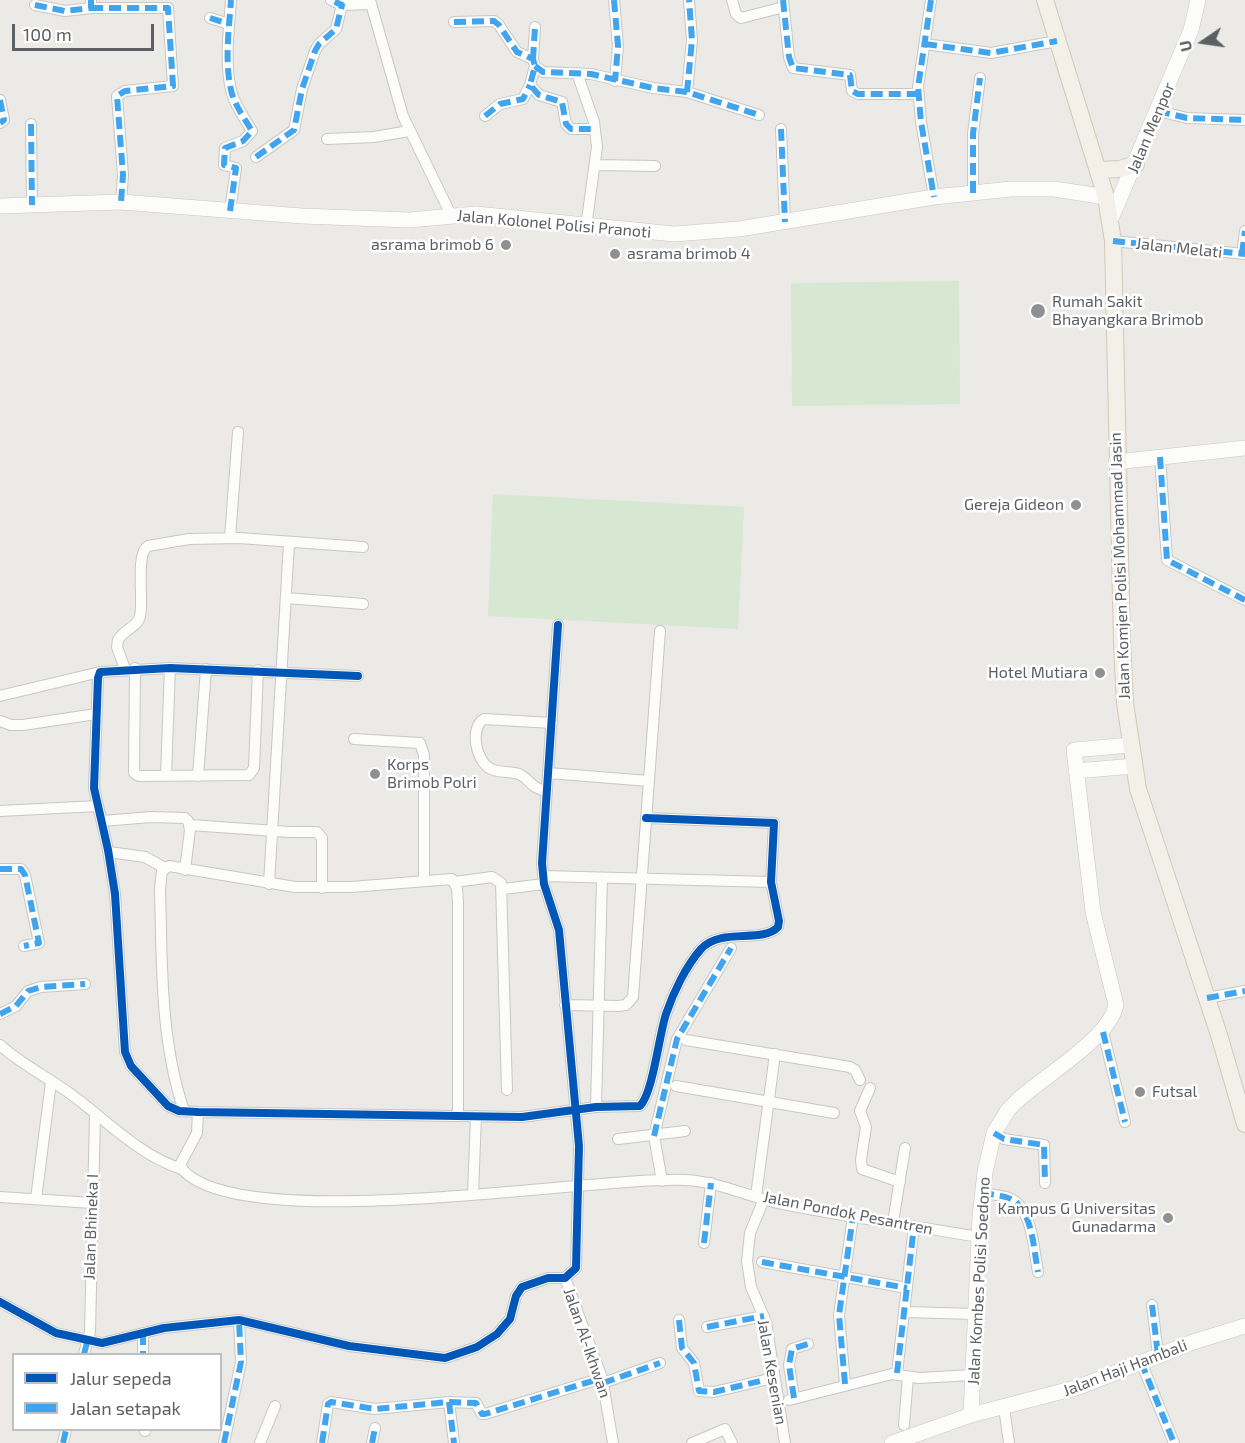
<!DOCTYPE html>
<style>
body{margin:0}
#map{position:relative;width:1245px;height:1443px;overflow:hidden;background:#eceae6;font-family:"Exo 2",sans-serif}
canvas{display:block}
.legend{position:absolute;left:12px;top:1353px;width:210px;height:78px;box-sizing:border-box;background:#fff;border:2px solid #bebfc1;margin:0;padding:8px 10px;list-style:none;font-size:18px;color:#5c6064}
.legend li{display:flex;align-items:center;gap:12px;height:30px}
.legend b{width:30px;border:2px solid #bebfc1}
.north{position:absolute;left:1173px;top:12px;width:60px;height:60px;-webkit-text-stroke:4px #fff;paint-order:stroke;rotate:257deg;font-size:16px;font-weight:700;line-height:24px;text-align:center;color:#5c6064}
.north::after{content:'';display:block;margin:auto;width:21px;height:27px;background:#5c6064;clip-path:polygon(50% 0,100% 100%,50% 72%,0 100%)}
.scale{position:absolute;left:12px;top:24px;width:142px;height:27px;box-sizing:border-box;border:3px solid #5c6064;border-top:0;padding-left:8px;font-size:18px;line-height:21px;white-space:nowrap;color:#5c6064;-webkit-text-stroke:4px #fff;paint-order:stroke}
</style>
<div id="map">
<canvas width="1245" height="1443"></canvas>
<ul class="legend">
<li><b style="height:8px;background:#0057b8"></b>Jalur sepeda</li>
<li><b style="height:8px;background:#40a5ee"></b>Jalan setapak</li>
</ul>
<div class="north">U</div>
<div class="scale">100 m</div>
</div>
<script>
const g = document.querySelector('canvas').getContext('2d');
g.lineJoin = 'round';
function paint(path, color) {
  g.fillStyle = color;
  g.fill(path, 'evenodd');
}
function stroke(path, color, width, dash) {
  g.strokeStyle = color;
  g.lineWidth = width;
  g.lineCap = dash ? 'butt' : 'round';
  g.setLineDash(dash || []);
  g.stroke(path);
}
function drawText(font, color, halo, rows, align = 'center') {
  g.font = font + ' "Exo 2",sans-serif';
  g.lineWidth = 5;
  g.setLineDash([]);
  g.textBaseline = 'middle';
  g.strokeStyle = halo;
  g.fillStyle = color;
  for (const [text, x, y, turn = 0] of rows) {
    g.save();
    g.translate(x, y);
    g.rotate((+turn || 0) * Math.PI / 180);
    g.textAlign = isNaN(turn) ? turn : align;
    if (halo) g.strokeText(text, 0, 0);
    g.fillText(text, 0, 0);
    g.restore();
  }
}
paint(new Path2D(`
 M959,281L960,404L792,406L791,283Z
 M493,494L744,507L738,629L488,616Z`), '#d6e7d2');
const street = new Path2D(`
 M331,0L342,5L370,4
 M370,0L403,116L451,215
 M614,0L618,46L615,81
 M732,0L736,14L741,18L780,8
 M783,0L789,57L793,68L850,75L852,91L858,94H919
 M931,0L918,87L921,122L934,197
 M35,5L65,11L91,8V0
 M91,8H168L173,86L125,91L117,96L123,175L121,202
 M210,18L229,24
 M454,22L494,21L499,25L517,52L533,59L535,66L530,85L539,95L562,102L566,124L571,129H595
 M925,44L991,53L1057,41
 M533,59L535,27
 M535,66L543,72L591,74L653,88L687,92L759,115
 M577,73L594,122L597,147L586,227
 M687,92L692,40L689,0
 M0,100L4,120L0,123
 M1158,111L1187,118L1245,120
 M485,116L500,104L523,99L530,85
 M31,124L32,205
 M781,129L785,222
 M327,139L374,137L409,131
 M256,157L294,130L302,89L315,51L319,44L336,29L342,5
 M596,165L655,166
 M973,193V134L980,78
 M230,211L236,168L224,165L225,148L243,141L252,131C245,119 236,107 232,94C224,65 229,29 231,0
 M1113,241L1245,254
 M1242,254L1245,231
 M1160,457L1167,560L1245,600
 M230,538L238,432
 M286,598L363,604
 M135,668L134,773L139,776L249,775L254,768L258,670
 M125,669L117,647L118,640C123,630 138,627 140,616C144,600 135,554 148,546L189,539L239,538L363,547
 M358,676L170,668L100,672L98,678L94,788L108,850L115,894L125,1052L131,1066L168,1106L179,1111L198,1112L522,1117L596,1107L640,1106C653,1093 659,1035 666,1014C673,993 686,966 701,949C721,927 762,944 778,927L779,921L771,882L774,823L646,818
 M0,696L100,672
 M0,721L11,725H23L96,714
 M354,739L420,743L424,755V881
 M548,773L649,781
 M166,775L170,668
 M198,776L206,669
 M547,791C529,788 531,779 519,774C510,771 499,773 491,769C476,762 469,728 484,719L552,723
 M0,811L98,806
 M102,821L151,817L185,818L188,821L190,830L185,870
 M190,825L290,832H317L322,838V888
 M109,852L145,857L165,868
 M0,869H21L25,875L39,943L24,946
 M543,876L771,882
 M455,882L492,877L501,883L507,1090
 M269,884L289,543
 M503,889L544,884
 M1207,998L1245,991
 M565,1005L618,1006L626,1005L633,997L660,631
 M0,1014L16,1006L28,991L41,987L85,984
 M1103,1032L1125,1122
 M686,1040L850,1067L855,1070L860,1080
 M0,1045C22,1065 48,1077 72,1095C106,1120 140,1156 182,1169
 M676,1086L834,1113
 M870,1088L860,1111L866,1127L861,1160L862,1169L900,1182
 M596,1107L602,878
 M184,1111C160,1039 162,964 160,889L162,871L169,866L295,887H351L452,879L457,888L458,903V1115
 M198,1112L197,1133L181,1163L182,1169C240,1237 591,1176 686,1180C721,1182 750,1198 783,1204C848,1217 914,1226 979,1237
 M994,1133L1004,1139L1044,1145L1045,1183
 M618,1139L685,1131
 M662,1181L654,1136L677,1039L731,948
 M982,1193C993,1195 1010,1195 1018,1204C1033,1219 1034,1252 1038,1272
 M473,1194L476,1116
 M756,1196L775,1054
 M0,1197L92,1203
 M36,1199L51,1082
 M764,1199L750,1233L747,1261L751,1287L766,1322L785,1443
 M893,1222L905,1148
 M704,1243L711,1183
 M762,1262L907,1288
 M565,1278L602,1378L613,1443
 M0,1302L56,1333L102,1343L164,1328L239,1320L349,1346L445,1358L477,1347L497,1334L510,1319L516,1296L522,1287L548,1278H565L576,1268L579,1146L559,930L544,884L542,863L558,625
 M1152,1305L1158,1355
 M904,1312L976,1314
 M679,1320L682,1348L694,1363L699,1391L714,1392L773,1378
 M707,1327L764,1316
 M143,1333V1354
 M84,1354L90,1332L95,1115
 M1141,1362L1174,1443
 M897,1373L914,1226
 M603,1383L660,1363
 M845,1384L839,1315L853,1216
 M794,1398L789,1365L792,1349L808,1344
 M789,1400L892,1374L919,1378L973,1375
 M449,1402L454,1443
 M1004,1407L1009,1443
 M904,1425L908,1377
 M145,1430V1431
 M63,1443L66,1430
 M224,1443L241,1362L239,1320
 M260,1443L275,1406
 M322,1443L328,1404L331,1402L375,1409L449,1402L476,1403L482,1414H485L602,1378
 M372,1443L375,1428
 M692,1443L725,1429L732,1443`);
const secondary = new Path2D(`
 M0,206L121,202L302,216L409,220L476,214L674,234L739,229L934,197L1011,189H1054L1106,197
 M1110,221L1191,30L1198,0
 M1116,462L1245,448
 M1076,771L1134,766
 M971,1415L980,1216L985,1172L994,1133L1008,1110L1018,1100C1044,1076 1110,1038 1116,1005L1093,912L1074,750L1130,745
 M892,1443L971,1415L1079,1387L1193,1342L1245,1326`);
const primary = new Path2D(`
 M1045,0L1106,197L1113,241L1122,643L1125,703L1138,789L1219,1035L1245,1124
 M1098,170L1120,169L1136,164`);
stroke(street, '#c8c7c7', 12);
stroke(secondary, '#c7c7c6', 16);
stroke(primary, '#d3c9b5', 18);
stroke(street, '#fcfcfb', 10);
stroke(secondary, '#fcfcfb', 15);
stroke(primary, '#f2f0e8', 16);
stroke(new Path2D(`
 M614,0L618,46L615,81
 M783,0L789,57L793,68L850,75L852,91L858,94H919
 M931,0L918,87L921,122L934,197
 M35,5L65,11L91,8V0
 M91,8H168L173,86L125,91L117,96L123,175L121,202
 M210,18L229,24
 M454,22L494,21L499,25L517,52L533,59L535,66L530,85L539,95L562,102L566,124L571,129H595
 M925,44L991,53L1057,41
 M533,59L535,27
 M535,66L543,72L591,74L653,88L687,92L759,115
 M687,92L692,40L689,0
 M0,100L4,120L0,123
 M1158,111L1187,118L1245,120
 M485,116L500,104L523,99L530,85
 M31,124L32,205
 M781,129L785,222
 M256,157L294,130L302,89L315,51L319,44L336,29L342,5L331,0
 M973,193V134L980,78
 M230,211L236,168L224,165L225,148L243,141L252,131C245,119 236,107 232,94C224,65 229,29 231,0
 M1113,241L1245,254
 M1242,254L1245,231
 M1160,457L1167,560L1245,600
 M0,869H21L25,875L39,943L24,946
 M1207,998L1245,991
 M0,1014L16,1006L28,991L41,987L85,984
 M1103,1032L1125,1122
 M994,1133L1004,1139L1044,1145L1045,1183
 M654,1136L677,1039L731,948
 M982,1193C993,1195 1010,1195 1018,1204C1033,1219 1034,1252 1038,1272
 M704,1243L711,1183
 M762,1262L907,1288
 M1152,1305L1158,1355
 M679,1320L682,1348L694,1363L699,1391L714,1392L773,1378
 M707,1327L764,1316
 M143,1333V1354
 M84,1354L88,1339
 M1141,1362L1174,1443
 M897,1373L914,1226
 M603,1383L660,1363
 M845,1384L839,1315L853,1216
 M794,1398L789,1365L792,1349L808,1344
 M449,1402L454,1443
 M145,1430V1431
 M63,1443L66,1430
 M224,1443L241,1362L239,1320
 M322,1443L328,1404L331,1402L375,1409L449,1402L476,1403L482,1414H485L602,1378
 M372,1443L375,1428`), '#40a5ee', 6, [12, 6]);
stroke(new Path2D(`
 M358,676L170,668L100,672L98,678L94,788L108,850L115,894L125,1052L131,1066L168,1106L179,1111L198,1112L522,1117L596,1107L640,1106C653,1093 659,1035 666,1014C673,993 686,966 701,949C721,927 762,944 778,927L779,921L771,882L774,823L646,818
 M0,1302L56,1333L102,1343L164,1328L239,1320L349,1346L445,1358L477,1347L497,1334L510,1319L516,1296L522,1287L548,1278H565L576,1268L579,1146L559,930L544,884L542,863L558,625`), '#0057b8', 8);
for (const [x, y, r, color] of [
 [506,245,6,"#8e9092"],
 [615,254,6,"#8e9092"],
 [1038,311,8,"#8e9092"],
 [1076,505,6,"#8e9092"],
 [1100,673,6,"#8e9092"],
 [375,774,6,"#8e9092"],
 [1140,1092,6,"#8e9092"],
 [1168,1218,6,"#8e9092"]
]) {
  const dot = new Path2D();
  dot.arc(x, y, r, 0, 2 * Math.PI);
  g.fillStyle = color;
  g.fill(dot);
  stroke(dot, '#fff', 2);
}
drawText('16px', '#5c6064', '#fff', [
 ["Jalan Menpor",1151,128,-67],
 ["Jalan Kolonel Polisi Pranoti",554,224,5],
 ["Jalan Melati",1179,248,6],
 ["Jalan Komjen Polisi Mohammad Jasin",1120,566,-92],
 ["Jalan Pondok Pesantren",848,1213,11],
 ["Jalan Bhineka I",91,1227,-88],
 ["Jalan Kombes Polisi Soedono",979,1281,-87],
 ["Jalan Al-Ikhwan",587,1343,71],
 ["Jalan Haji Hambali",1125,1368,-21],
 ["Jalan Kesenian",772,1372,80]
]);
drawText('16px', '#5c6064', '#fff', [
 ["asrama brimob 6",494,245],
 ["asrama brimob 4",627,254,"left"],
 ["Rumah Sakit",1052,302,"left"],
 ["Bhayangkara Brimob",1052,320,"left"],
 ["Gereja Gideon",1064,505],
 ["Hotel Mutiara",1088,673],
 ["Korps",387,765,"left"],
 ["Brimob Polri",387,783,"left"],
 ["Futsal",1152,1092,"left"],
 ["Kampus G Universitas",1156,1209],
 ["Gunadarma",1156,1227]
], 'right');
</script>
